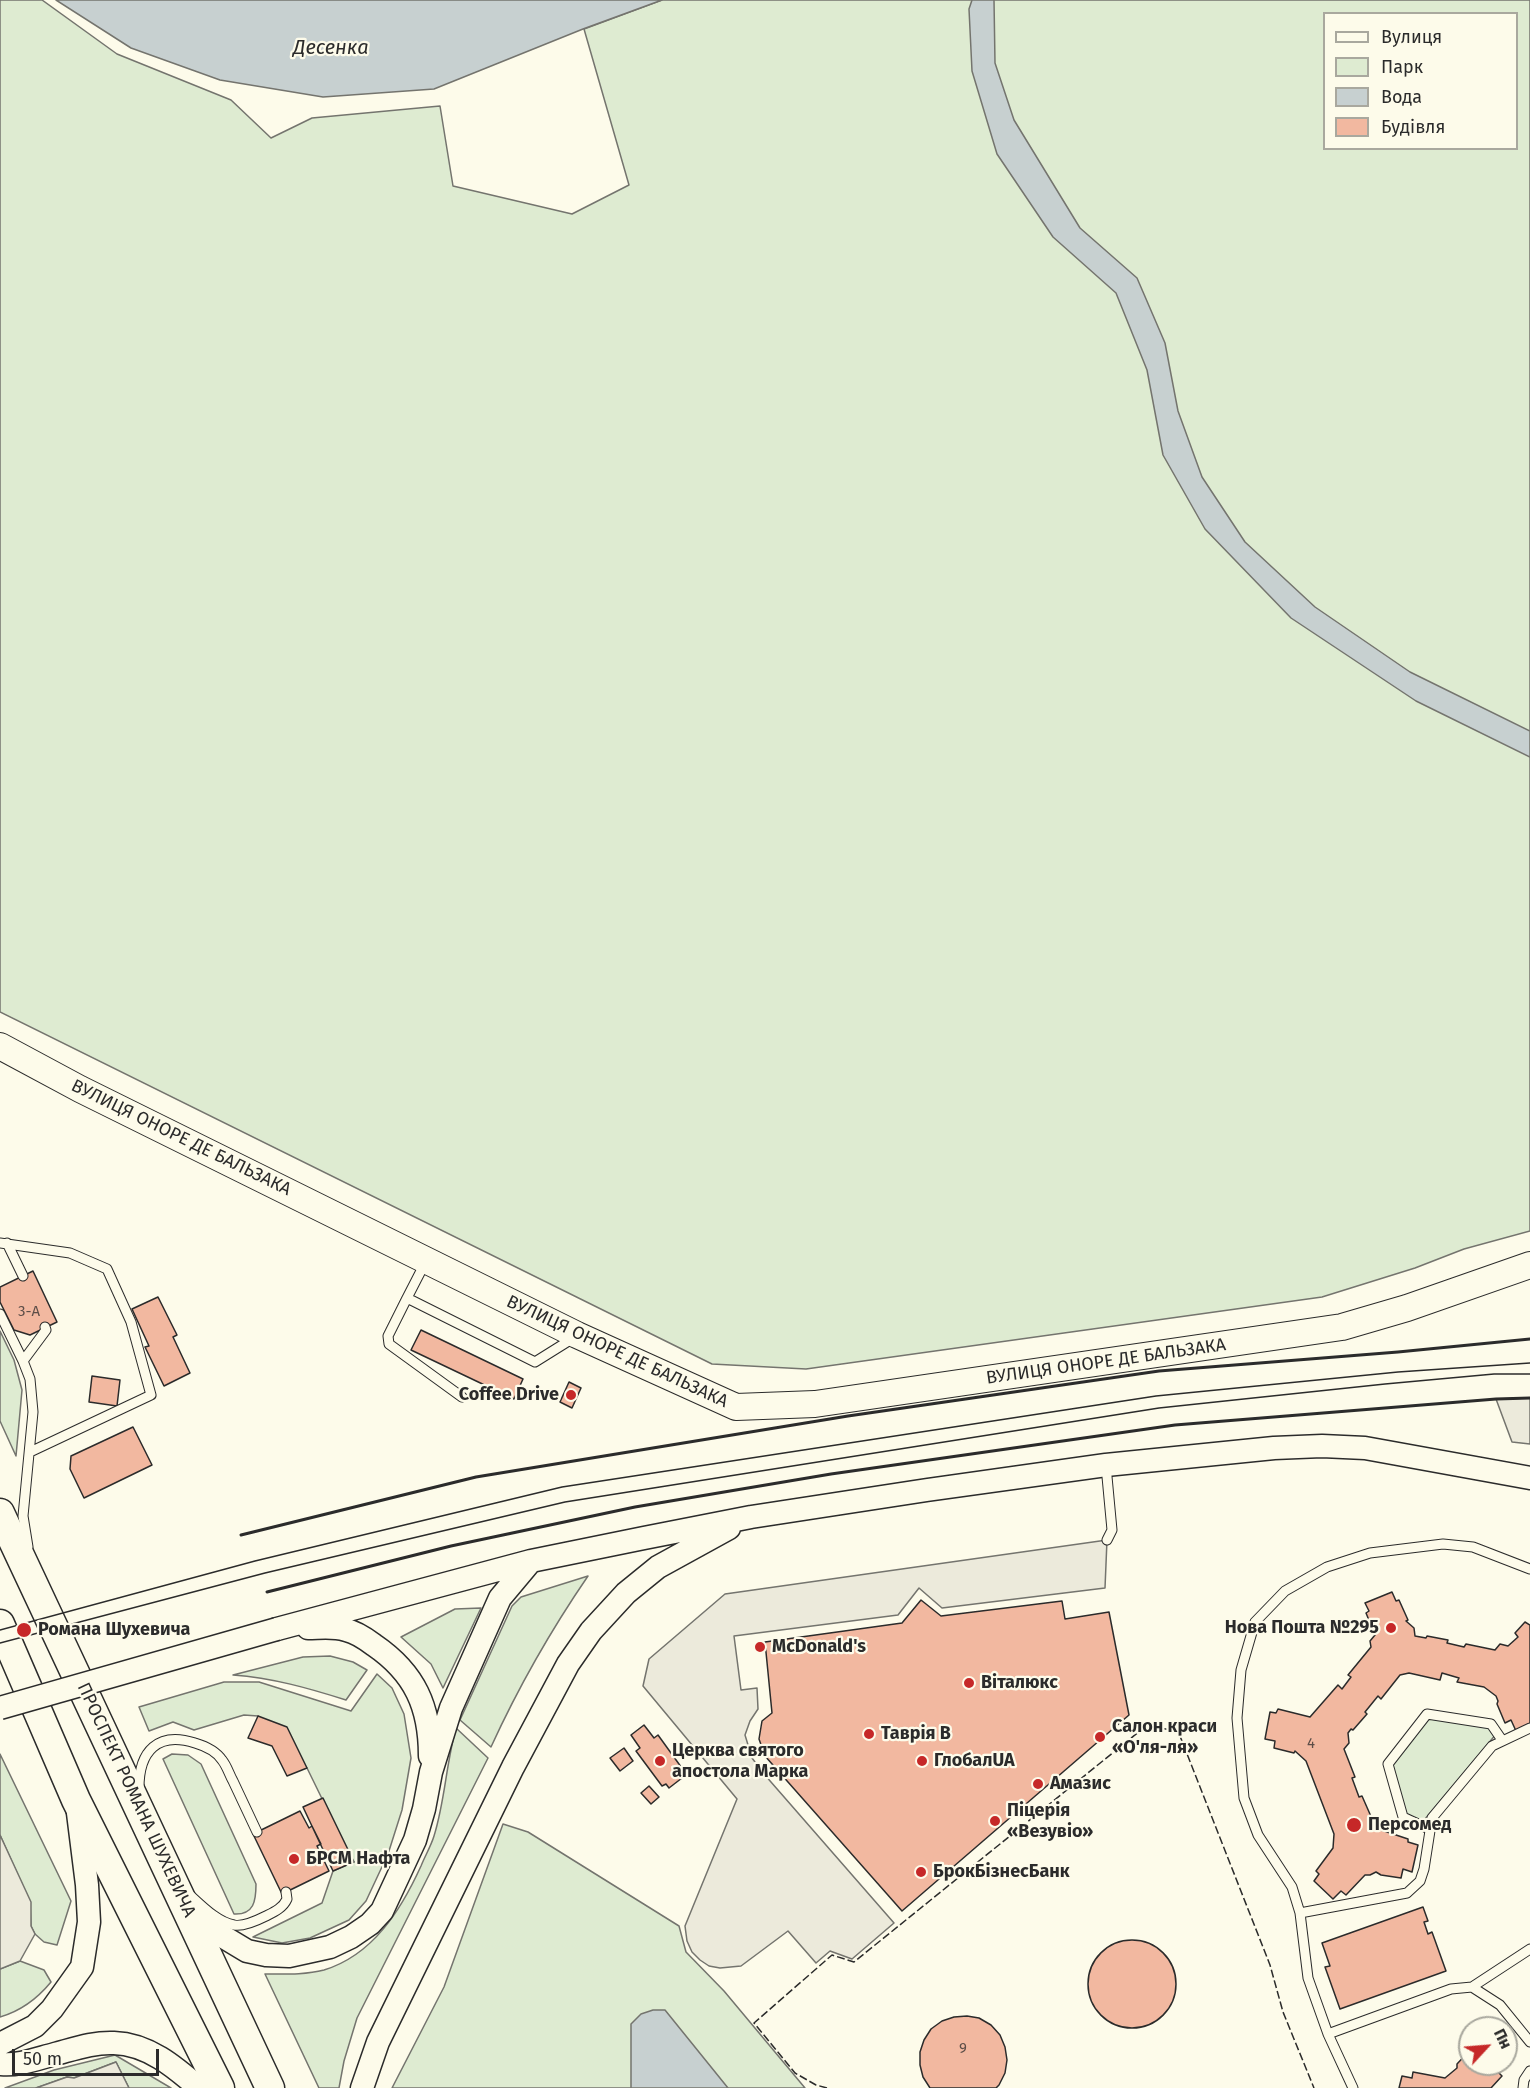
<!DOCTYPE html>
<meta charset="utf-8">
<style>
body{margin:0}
#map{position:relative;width:1530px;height:2088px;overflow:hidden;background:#fdfbea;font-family:"Fira Sans",sans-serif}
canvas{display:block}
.legend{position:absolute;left:1323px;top:12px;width:195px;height:138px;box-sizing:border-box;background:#fdfbea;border:2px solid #a9a89e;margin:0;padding:8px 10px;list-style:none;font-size:18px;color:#2b2b2b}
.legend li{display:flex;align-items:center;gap:12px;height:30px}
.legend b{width:30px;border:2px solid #a9a89e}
.north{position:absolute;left:1458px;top:2016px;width:60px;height:60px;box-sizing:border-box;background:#fdfbea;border:2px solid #a9a89e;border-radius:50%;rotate:64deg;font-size:16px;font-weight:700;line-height:24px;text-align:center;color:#2b2b2b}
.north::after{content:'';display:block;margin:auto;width:21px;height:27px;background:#c62828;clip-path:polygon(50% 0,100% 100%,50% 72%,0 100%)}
.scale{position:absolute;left:12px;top:2049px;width:147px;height:27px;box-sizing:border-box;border:3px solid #2b2b2b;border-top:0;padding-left:8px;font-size:18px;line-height:21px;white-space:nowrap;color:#2b2b2b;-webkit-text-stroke:4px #fdfbea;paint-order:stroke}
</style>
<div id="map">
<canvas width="1530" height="2088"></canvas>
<ul class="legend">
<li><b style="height:8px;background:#fdfbea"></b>Вулиця</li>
<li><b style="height:16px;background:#deebd1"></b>Парк</li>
<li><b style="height:16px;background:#c7d0d0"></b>Вода</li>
<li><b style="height:16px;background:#f2b8a0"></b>Будівля</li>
</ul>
<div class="north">Пн</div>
<div class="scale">50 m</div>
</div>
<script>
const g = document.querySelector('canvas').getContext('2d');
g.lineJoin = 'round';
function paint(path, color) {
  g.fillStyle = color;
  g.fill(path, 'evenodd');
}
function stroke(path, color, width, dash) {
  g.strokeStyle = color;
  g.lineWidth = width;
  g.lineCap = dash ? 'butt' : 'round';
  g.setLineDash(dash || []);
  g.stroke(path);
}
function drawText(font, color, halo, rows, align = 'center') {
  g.font = font + ' "Fira Sans",sans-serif';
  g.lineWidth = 4.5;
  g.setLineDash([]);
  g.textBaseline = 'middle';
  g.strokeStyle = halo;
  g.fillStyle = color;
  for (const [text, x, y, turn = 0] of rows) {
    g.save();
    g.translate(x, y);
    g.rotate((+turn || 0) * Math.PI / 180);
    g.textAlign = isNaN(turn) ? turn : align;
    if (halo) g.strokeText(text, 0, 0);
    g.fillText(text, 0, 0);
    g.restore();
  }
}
const green = new Path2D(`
 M0,0H42L117,54L231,100L271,138L312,118L440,106L453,186L572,214L629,185L584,29L662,0H1530V1231L1464,1249L1415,1268L1322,1297L806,1369L712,1364L0,1012ZM1324,14H1516V148H1324Z
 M0,1331L14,1360L22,1390L16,1456L0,1421Z
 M588,1576C551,1630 518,1688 491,1747L460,1720L512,1606L521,1597Z
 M481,1608L443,1688L431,1664L401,1637L455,1609Z
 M330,1656L353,1662L367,1670L346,1700C308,1688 273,1678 233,1675L303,1657Z
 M377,1674L392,1688L404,1714L411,1758L402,1810L388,1854L366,1901L349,1920L310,1938L282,1943L253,1937L322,1903L333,1871L353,1862L307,1768L258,1716L244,1715L194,1730L173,1722L149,1731L139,1707L224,1682H259L351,1711Z
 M1427,1714L1491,1724L1497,1733L1420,1825L1403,1817L1388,1764Z
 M456,1728L488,1758L357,2018L344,2061L339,2088H319L265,1974C284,1974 305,1975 324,1970C373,1955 401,1910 421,1866C425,1856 431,1846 434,1836C445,1801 446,1764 456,1728Z
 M0,1754L71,1901L57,1945L44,1942L35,1934L31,1926L30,1902L0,1835Z
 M172,1754L188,1755L201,1764L256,1884C256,1901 254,1915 234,1914L163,1759Z
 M503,1824L528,1832L679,1926L686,1952L724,1991L805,2088H392L444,1987Z
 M20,1961L44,1970L51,1982C37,1999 21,2011 0,2017V1969Z
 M115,2055L171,2088H129L116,2062L74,2078L67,2077L36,2088H5L54,2070Z`);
paint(green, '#deebd1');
stroke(green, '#74746e', 1.5);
const parking = new Path2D(`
 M1530,1398V1444L1512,1442L1496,1399Z
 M1107,1540L1105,1588L942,1608L919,1588L898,1615L734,1636L741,1690L757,1688L758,1709L750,1721L745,1735L752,1758L764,1774L894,1923L852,1959L830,1951L816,1963L788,1931L741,1966L720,1968L709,1966L700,1960L692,1952L687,1941L685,1926L737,1799L643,1686L649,1659L725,1594Z
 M0,1835L31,1902V1926L35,1934L20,1961L0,1969Z
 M116,2062L129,2088H36L67,2077L74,2078Z`);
paint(parking, '#eceadb');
stroke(parking, '#74746e', 1.5);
const water = new Path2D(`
 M56,0H662L583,29L434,89L323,97L220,80L131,48Z
 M972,0H994L995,63L1014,120L1080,228L1137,278L1165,343L1178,411L1202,477L1245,542L1315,607L1410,672L1530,731V757L1416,701L1291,618L1205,529L1163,455L1147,370L1116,293L1053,237L997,154L972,71L969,9Z
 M653,2010H665L728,2088H631V2024L641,2014Z`);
paint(water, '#c7d0d0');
stroke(water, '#74746e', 1.5);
const building = new Path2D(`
 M33,1271L57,1322L30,1335L14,1330L0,1302V1287Z
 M158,1297L177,1335L173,1337L190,1373L164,1386L145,1347L149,1346L132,1309Z
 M421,1330L523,1379L514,1399L411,1350Z
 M92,1376L120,1380L117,1406L89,1402Z
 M569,1382L581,1388L572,1408L560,1402Z
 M133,1427L152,1465L84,1498L70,1469L71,1456Z
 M1392,1592L1396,1601L1399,1600L1408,1620L1406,1621L1414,1628L1415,1636L1426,1638L1427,1636L1448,1640L1447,1643L1464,1647L1466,1644L1495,1650L1500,1644L1508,1646L1518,1637L1515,1633L1525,1622L1530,1625V1725L1516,1731L1511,1720L1505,1723L1497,1704L1498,1701L1496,1696L1484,1687L1457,1682L1459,1678L1442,1673L1440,1680L1409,1673L1400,1675L1381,1699L1378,1696L1365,1712L1367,1714L1353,1730L1351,1729L1348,1733L1349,1743L1344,1749L1355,1777L1352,1778L1359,1797L1362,1796L1373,1821L1372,1827L1408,1839V1842L1418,1845L1412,1872L1403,1869L1401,1878L1381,1875L1376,1872L1370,1875H1365L1346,1895L1341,1891L1333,1899L1314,1881L1319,1874L1316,1871L1333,1848L1334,1834L1306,1761L1295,1751L1294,1753L1274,1748L1275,1741L1265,1739L1270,1712L1276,1713L1278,1709L1310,1717L1338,1685L1342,1689L1351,1677L1348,1675L1371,1647L1370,1641L1375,1635L1366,1613L1369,1611L1365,1603Z
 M921,1600L941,1616L1062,1601L1065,1619L1109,1612L1129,1715L902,1911L765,1756L759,1739L762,1721L772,1713L765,1642L902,1623Z
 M258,1716L287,1727L307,1768L287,1776L272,1746L248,1738Z
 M644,1725L654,1738L658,1735L684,1771L679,1774L682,1778L669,1788L666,1784L662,1786L636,1751L640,1748L631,1735Z
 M624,1748L633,1761L620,1771L610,1758Z
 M649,1786L659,1797L651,1804L641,1793Z
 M323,1798L354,1862L333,1871L303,1807Z
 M300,1811L309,1828L312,1826L321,1844L317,1846L329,1871L282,1894L253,1834Z
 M1423,1907L1428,1921L1424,1922L1428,1934L1432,1932L1446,1971L1340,2009L1325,1967L1330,1966L1322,1943Z
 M1088 1984a44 44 0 1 1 88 0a44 44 0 1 1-88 0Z
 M967,2016L979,2018L991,2025L1000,2035L1005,2047L1007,2060L1005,2073L999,2085L996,2088H930L923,2077L920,2065V2052L924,2040L931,2029L942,2021L954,2017Z
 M1470,2050V2064L1504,2065L1498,2072L1502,2076L1491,2088H1399L1402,2076L1412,2078L1413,2072L1445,2078L1457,2068V2064Z`);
paint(building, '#f2b8a0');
stroke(building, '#2b2b2b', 1.5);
const service = new Path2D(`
 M0,1243L70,1253L107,1269L131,1322L151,1395L30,1452
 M7,1243L23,1276
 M425,1263L407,1298L535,1362L575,1337
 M407,1298L388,1336L389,1344L462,1397
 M0,1314L23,1361L30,1379L33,1412L23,1516L28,1547
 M23,1361L46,1330L45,1327
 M1106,1466L1112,1530L1107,1540
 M139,1788C139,1751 158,1731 195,1743C205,1746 216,1751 222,1760C227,1766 229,1774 233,1781C241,1798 249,1815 257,1832
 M1429,1829L1403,1817L1388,1764L1427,1714L1491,1724L1502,1740
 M191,1896C203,1907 218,1922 234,1925C243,1927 258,1920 266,1916C274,1912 283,1908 287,1899L286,1892
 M1300,1913L1407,1893L1420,1881L1424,1869L1432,1818L1492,1746L1530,1728
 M1472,1987L1530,1949
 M1328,2034L1451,1989L1472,1987L1500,2005L1530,2042
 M1353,2088L1328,2034L1308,1978L1300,1913L1292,1887L1258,1835L1244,1798L1237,1718L1241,1670L1255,1622L1285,1591L1327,1567L1370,1553L1443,1544L1473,1547L1530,1569
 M1523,2088L1524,2080L1530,2071`);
const tertiary = new Path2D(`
 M308,1628C320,1628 335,1626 346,1630C356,1632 366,1639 374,1645C415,1673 430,1707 430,1756
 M277,1629L531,1561L644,1538L751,1517L927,1490L1106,1465L1274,1448L1322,1446L1365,1448L1530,1478
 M192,1918L247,1951L266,1955L289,1956L330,1947L351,1937L370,1924L382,1911L415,1840L424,1809L431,1772L451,1708L500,1598L531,1561
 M0,2044L35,2026L52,2009L82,1967L89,1922L87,1885L78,1813
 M0,2064C19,2066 36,2059 55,2054C74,2049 94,2042 114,2043C148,2044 175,2067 199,2088
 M362,2088L378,2042L513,1767L568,1664L591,1631L626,1593L658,1567L729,1528`);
const secondary = new Path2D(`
 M0,1046L80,1089L577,1335L736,1407L815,1404L1342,1327L1407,1308L1530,1265`);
const primary = new Path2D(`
 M0,1513L270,2088
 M0,1624L76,1800L220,2088`);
stroke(service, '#2b2b2b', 11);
stroke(tertiary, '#2b2b2b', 25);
stroke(secondary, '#2b2b2b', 28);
stroke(primary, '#2b2b2b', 31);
stroke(service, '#fdfbea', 9);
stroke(tertiary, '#fdfbea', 22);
stroke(secondary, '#fdfbea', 26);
stroke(primary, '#fdfbea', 28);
stroke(new Path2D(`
 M0,1630L255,1561L562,1487L1156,1396L1398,1372L1530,1363
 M0,1643L265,1573L565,1502L1159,1408L1385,1384L1494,1374H1530`), '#2b2b2b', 1.5);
const tertiaryBridge = new Path2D(`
 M0,1708L277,1629`);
stroke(tertiaryBridge, '#2b2b2b', 25, []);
stroke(tertiaryBridge, '#fdfbea', 22);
stroke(new Path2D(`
 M827,2088L816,2085L795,2073L754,2023L832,1955L854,1962L1146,1726L1178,1731L1270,1965L1283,2012L1314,2088`), '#2b2b2b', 1.5, [8, 3]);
stroke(new Path2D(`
 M241,1535L476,1477L848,1416L1159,1371L1398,1352L1530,1339
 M267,1592L451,1546L635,1507L831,1474L1175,1425L1496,1399L1530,1398`), '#2b2b2b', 3);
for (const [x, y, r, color] of [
 [571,1395,6,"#c62828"],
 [1391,1628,6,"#c62828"],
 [24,1630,8,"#c62828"],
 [760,1647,6,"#c62828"],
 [969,1683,6,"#c62828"],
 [869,1734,6,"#c62828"],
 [1100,1737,6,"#c62828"],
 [660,1761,6,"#c62828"],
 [922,1761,6,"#c62828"],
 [1038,1784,6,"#c62828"],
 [995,1821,6,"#c62828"],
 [1354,1825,8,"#c62828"],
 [294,1859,6,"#c62828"],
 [921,1872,6,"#c62828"]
]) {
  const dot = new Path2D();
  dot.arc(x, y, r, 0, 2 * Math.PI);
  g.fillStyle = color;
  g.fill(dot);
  stroke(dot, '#fdfbea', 2);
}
drawText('15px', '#5d4e48', null, [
 ["3-А",29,1312],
 ["4",1311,1744],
 ["9",963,2049]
]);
drawText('18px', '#2b2b2b', '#fdfbea', [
 ["ВУЛИЦЯ ОНОРЕ ДЕ БАЛЬЗАКА",181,1138,26],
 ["ВУЛИЦЯ ОНОРЕ ДЕ БАЛЬЗАКА",617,1352,25],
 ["ВУЛИЦЯ ОНОРЕ ДЕ БАЛЬЗАКА",1106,1362,-8],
 ["ПРОСПЕКТ РОМАНА ШУХЕВИЧА",136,1800,65]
]);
drawText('bold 18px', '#2b2b2b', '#fdfbea', [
 ["Coffee Drive",559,1395,"right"],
 ["Нова Пошта №295",1379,1628,"right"],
 ["Романа Шухевича",38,1630],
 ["McDonald's",772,1647],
 ["Віталюкс",981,1683],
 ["Салон краси",1112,1727],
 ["«О'ля-ля»",1112,1748],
 ["Таврія В",881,1734],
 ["Церква святого",672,1751],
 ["апостола Марка",672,1772],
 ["ГлобалUA",934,1761],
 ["Амазис",1050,1784],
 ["Піцерія",1007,1811],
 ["«Везувіо»",1007,1832],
 ["Персомед",1368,1825],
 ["БРСМ Нафта",306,1859],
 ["БрокБізнесБанк",933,1872]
], 'left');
drawText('italic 20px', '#2b2b2b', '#fdfbea', [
 ["Десенка",331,48]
]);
</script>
